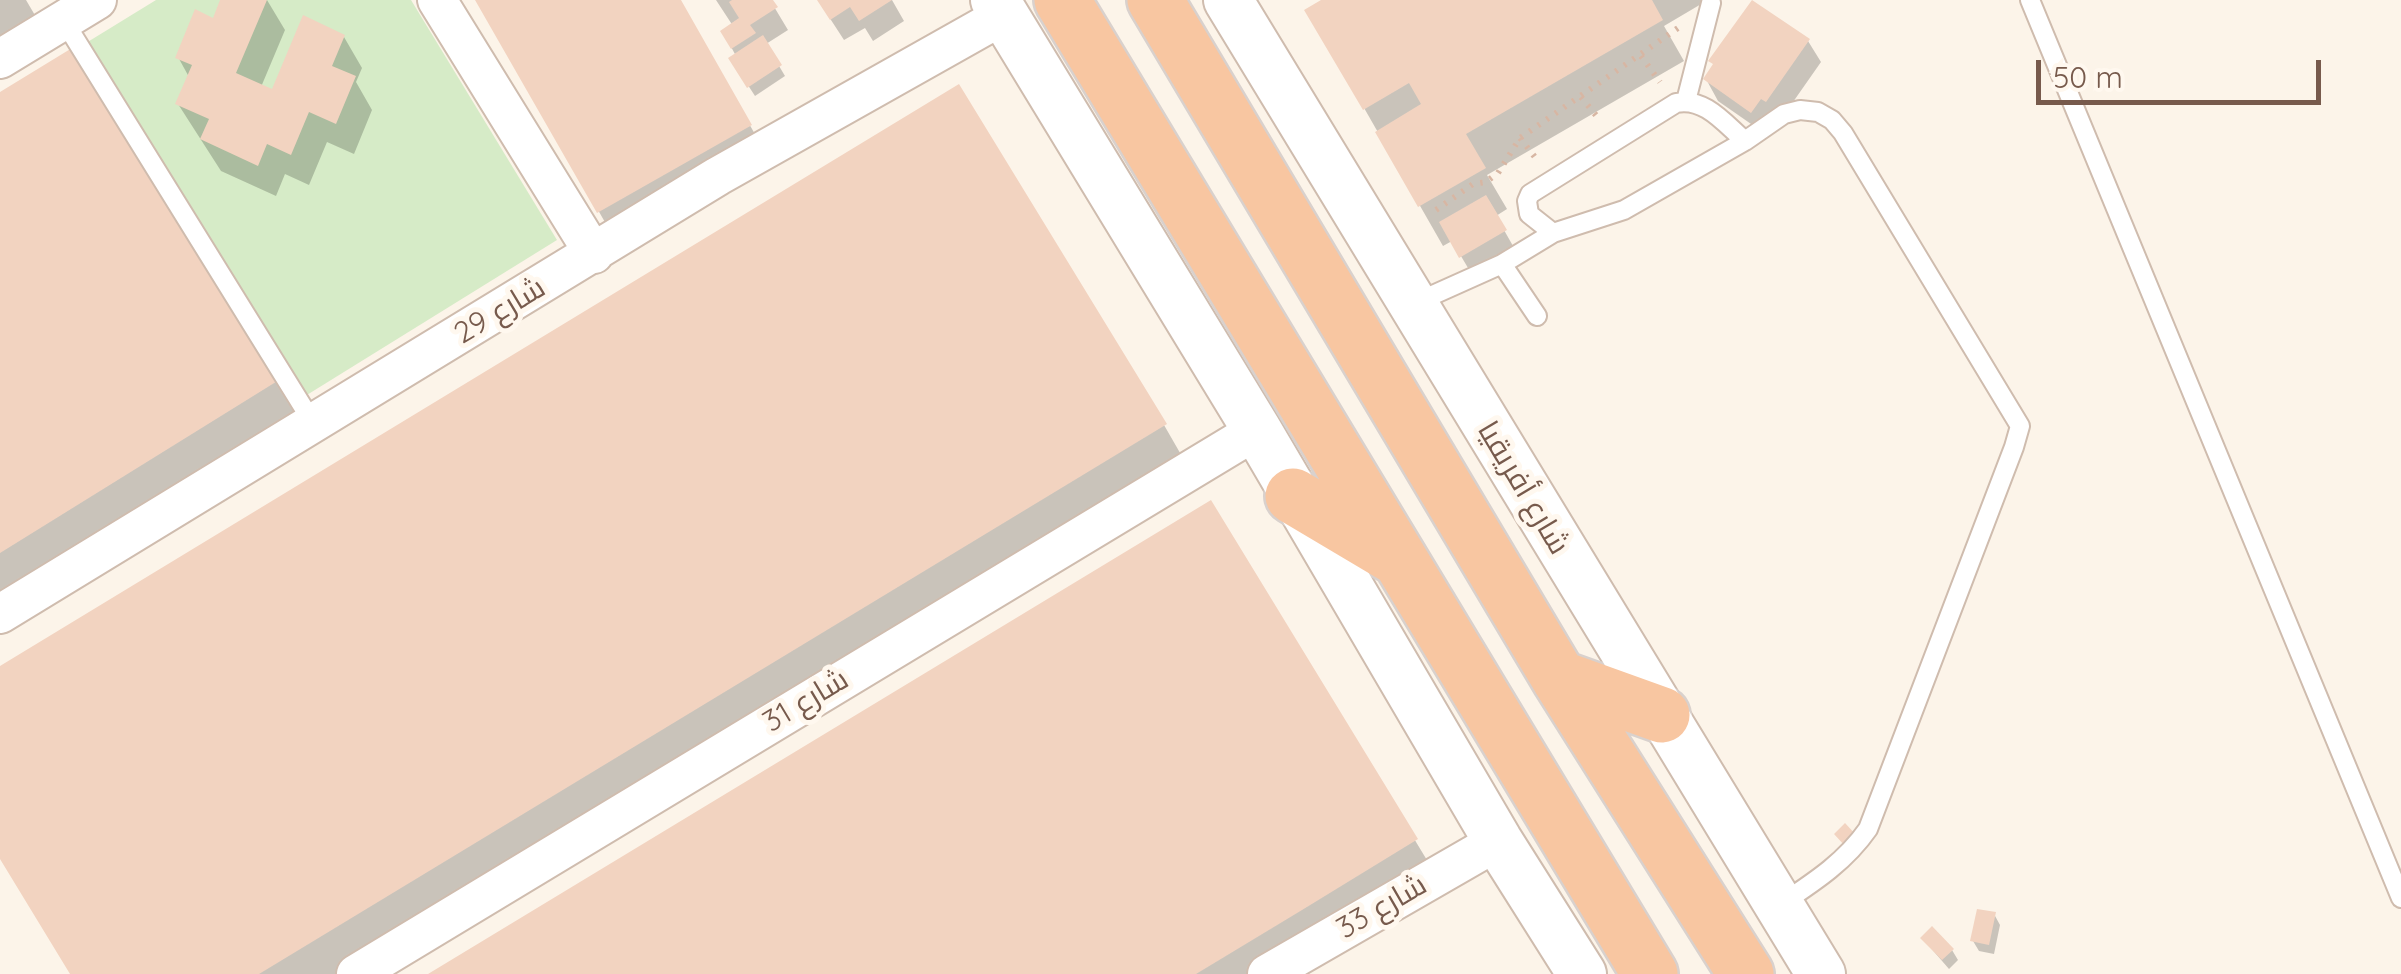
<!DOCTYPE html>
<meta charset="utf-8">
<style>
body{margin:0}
#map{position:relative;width:2401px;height:974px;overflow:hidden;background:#fcf4e9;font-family:Quicksand,sans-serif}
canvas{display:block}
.scale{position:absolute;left:2036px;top:60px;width:285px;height:45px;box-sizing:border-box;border:5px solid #775a4c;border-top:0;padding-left:12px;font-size:30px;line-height:35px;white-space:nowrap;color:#775a4c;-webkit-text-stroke:8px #fff8ef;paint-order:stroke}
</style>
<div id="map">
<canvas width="2401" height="974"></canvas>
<div class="scale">50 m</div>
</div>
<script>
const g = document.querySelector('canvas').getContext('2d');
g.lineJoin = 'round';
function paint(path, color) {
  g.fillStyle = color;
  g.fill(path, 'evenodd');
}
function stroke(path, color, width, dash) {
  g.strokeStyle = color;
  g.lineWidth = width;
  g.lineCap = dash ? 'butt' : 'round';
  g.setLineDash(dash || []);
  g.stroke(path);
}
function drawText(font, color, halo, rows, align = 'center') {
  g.font = font + ' Quicksand,Cairo,sans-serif';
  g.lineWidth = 10;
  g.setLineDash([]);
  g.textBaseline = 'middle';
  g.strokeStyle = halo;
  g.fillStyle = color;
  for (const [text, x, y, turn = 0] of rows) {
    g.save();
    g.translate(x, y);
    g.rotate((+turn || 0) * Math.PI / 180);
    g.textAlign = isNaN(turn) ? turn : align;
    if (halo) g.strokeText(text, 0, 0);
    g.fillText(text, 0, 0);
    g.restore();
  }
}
paint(new Path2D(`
 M156,0H411L557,240L302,398L86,43Z`), '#d6ebc7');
paint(new Path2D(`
 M0,0H26L46,34L0,62Z
 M223,0H267L285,30L261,87L273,93L344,37L362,68L356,82L372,110L354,154L327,142L309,185L285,174L276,196L221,171L178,104L189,77L178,57L214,21Z
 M478,0H679L773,166L622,252Z
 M716,0H770L788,30L766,44L785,76L755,96L731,59L736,56L723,32L733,26Z
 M818,0H892L904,21L873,41L865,28L844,40Z
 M1326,0H1708L1664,26L1684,61L1487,175L1507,209L1496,216L1517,253L1474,278L1452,241L1443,246L1308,10Z
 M1808,41L1821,62L1779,122L1764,133L1718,101L1706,79Z
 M0,95L277,381L300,421L0,607Z
 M1164,425L1187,465L348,974H72L0,856V668Z
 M1211,503L1439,880L1285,974H433Z
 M1994,914L2000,925L1994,954L1979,951L1973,941Z
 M1923,939L1952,950L1958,960L1949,969Z`), '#0003');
paint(new Path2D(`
 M220,0H267L236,73L272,89L303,15L345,35L332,66L356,76L336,124L309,112L291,155L267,144L258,166L200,139L209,119L175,104L192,65L175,58L195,9L213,18Z
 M475,0H681L752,125L597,213Z
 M732,0H773L778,7L750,25L756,33L731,49L720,31L739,18L729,2Z
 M817,0H892L859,21L850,7L830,20Z
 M1321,0H1652L1663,20L1466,134L1486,168L1418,207L1375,132L1421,104L1409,83L1363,110L1304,10Z
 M1752,0L1810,39L1766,102L1761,99L1751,113L1703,79L1713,64L1708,61Z
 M763,35L782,65L747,88L728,58Z
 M72,48L279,380L0,553V92Z
 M959,84L1167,424L259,974H70L0,859V666Z
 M1486,195L1507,230L1459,258L1439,222Z
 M1211,500L1418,839L1302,910L1196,974H428Z
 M1845,823L1857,836L1845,846L1834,834Z
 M1977,909L1996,912L1989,945L1970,941Z
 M1932,926L1954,949L1942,960L1920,938Z`), '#f2d3c0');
const service = new Path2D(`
 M2030,0L2401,898
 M64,21L313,423
 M1686,101L1711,3
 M1553,233L1529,214L1527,201L1530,194L1676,103C1705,97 1725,124 1745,141
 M1502,264L1537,316
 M1415,303L1502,264L1553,233L1624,210L1745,141L1784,114L1800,110L1818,112L1832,120L1843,133L2020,426L2014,447L1868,829C1845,862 1814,882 1781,904`);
const minor = new Path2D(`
 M437,0L594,254
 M0,59L97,0
 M0,614L718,176L1004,15
 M356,974L1257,430
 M1267,974L1498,841`);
const tertiary = new Path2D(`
 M995,0L1257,430L1498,841L1582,974
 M1228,0L1821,974`);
const trunk = new Path2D(`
 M1062,0L1650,974
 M1155,0L1559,678L1746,974
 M1293,496L1394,556
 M1559,678L1662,715`);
stroke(service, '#cfbcae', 22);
stroke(minor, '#cfbcae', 42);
stroke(tertiary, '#cfbcae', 52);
stroke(trunk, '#d9d1cd', 60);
stroke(new Path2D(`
 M1641,56L1660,82
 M1581,97L1599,119
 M1520,138L1538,161
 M1436,210L1473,184L1486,182L1498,173L1520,138L1678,28`), '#d7b6a3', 6, [2.5, 8]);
stroke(service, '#fff', 18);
stroke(minor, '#fff', 38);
stroke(tertiary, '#fff', 48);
stroke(trunk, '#f8c6a1', 55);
drawText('30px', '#775a4c', '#fff8ef', [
 ["شارع 29",500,311,-31],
 ["شارع أفريقيا",1523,488,59],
 ["شارع 31",806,701,-31],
 ["شارع 33",1382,907,-30]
]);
</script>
